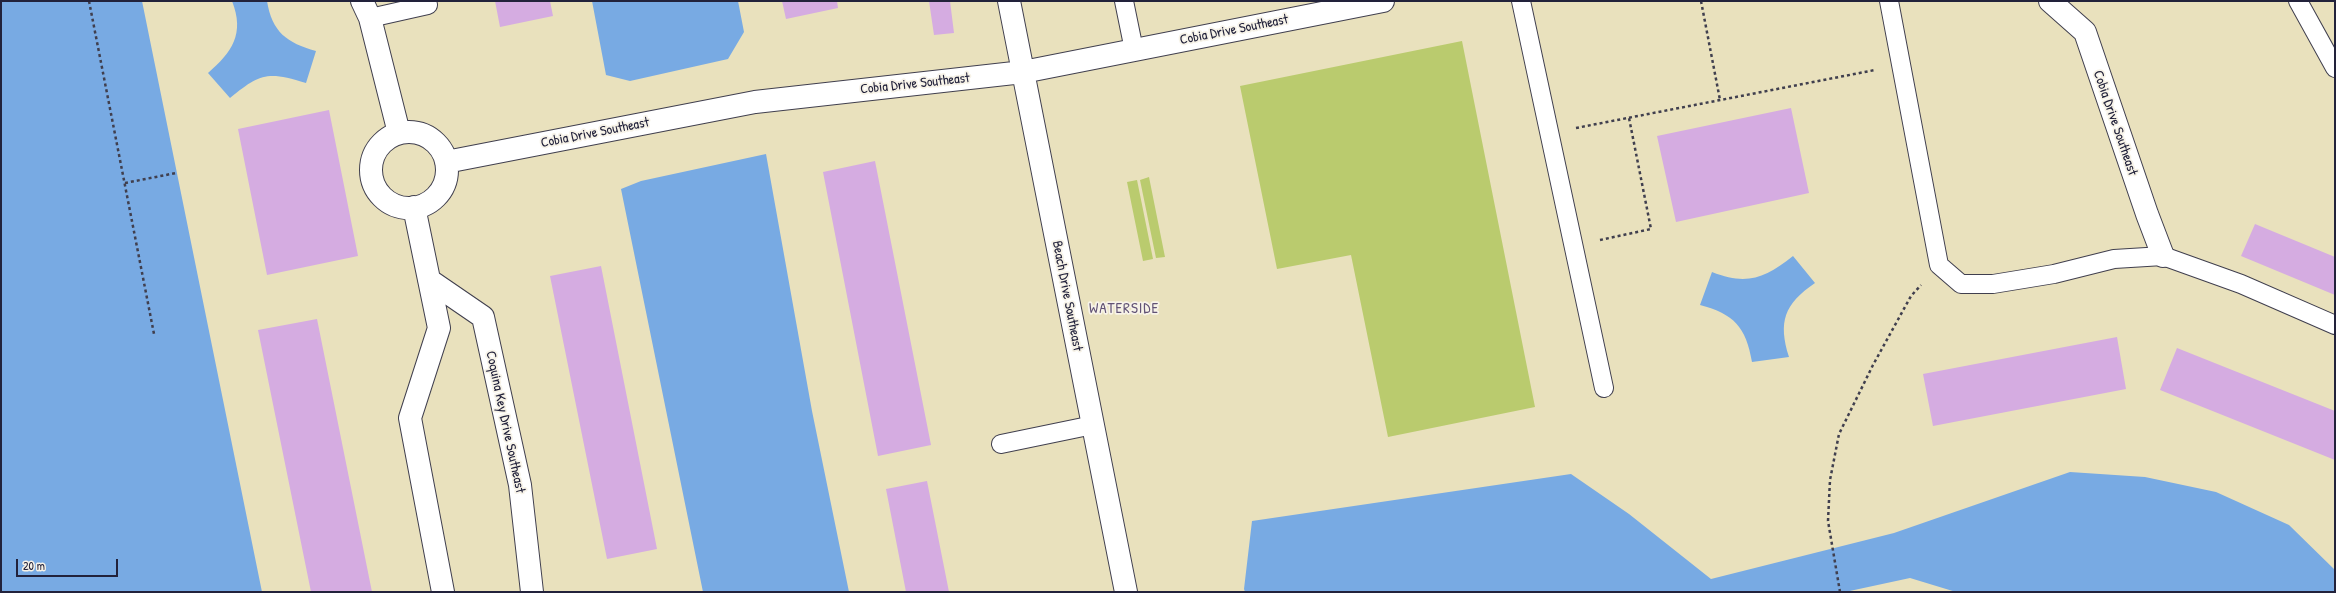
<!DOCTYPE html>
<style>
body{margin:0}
#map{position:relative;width:2336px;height:593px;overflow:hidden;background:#e9e1bd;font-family:"Patrick Hand",sans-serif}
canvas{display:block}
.frame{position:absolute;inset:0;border:2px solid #22223b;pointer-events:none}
.scale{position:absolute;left:16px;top:559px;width:102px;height:18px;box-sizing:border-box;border:2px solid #22223b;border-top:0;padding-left:5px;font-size:12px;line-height:14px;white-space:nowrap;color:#22223b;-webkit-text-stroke:3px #f7f3e8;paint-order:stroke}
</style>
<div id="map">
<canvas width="2336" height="593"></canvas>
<div class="frame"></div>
<div class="scale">20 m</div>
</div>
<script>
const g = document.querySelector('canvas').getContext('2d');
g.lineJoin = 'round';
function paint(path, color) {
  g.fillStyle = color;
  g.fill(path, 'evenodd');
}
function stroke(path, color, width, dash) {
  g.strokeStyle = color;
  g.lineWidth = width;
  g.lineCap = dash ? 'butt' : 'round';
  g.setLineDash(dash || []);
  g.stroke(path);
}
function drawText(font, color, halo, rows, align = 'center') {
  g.font = font + ' "Patrick Hand",sans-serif';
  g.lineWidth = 3.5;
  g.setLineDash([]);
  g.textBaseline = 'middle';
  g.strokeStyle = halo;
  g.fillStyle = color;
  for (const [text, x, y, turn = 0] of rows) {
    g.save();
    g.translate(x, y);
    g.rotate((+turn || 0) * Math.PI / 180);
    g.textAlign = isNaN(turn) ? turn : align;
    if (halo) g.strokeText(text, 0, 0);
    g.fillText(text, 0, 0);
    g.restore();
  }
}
paint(new Path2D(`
 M1462,41L1535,407L1388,437L1351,255L1277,269L1240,86Z
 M1149,177L1165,257L1156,258L1140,180Z
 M1137,180L1153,259L1143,261L1127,182Z`), '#bacb6e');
paint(new Path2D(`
 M1,1H142L262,592H1Z
 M232,1H267C272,32 287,43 316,51L306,83C268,71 260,73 230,98L208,73C232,52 245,34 232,1Z
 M592,1H738L744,32L728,59L630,81L606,75Z
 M766,154L812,411L849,592H703L621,189L641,181Z
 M1793,256L1815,283C1784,304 1778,322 1789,357L1752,362C1746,327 1734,314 1700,305L1712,272C1747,286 1765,278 1793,256Z
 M2070,472L2145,477L2216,492L2289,525L2335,570V592H1956L1910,578L1845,592H1245L1244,589L1252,521L1571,474L1629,514L1711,579L1894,533Z`), '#78aae3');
paint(new Path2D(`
 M495,1H550L553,16L500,27Z
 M782,1H837L838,8L786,19Z
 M929,1H950L954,33L934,35Z
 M1791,108L1809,193L1676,222L1657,136Z
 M329,110L358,256L267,275L238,129Z
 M875,161L931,445L878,456L823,172Z
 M2255,224L2335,257V295L2241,256Z
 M601,266L657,549L607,559L550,276Z
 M317,319L372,592H311L258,330Z
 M2117,337L2126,389L1933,426L1923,374Z
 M2177,348L2335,411V460L2160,390Z
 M927,481L949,592H906L886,489Z`), '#d5ace1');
const service = new Path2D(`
 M1124,1L1134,50
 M1521,1L1604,388
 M1889,1L1939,265L1961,284H1993L2054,274L2114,259L2163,256L2241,284L2335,325
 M2298,1L2335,68
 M370,18L428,5L427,1
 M1001,444L1093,425`);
const minor = new Path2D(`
 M362,1L370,18L399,133
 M1009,1L1126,592
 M2050,1L2085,32L2147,214L2163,256
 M371 170a38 38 0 1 1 76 0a38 38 0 1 1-76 0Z
 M446,162L755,102L1023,72L1383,1
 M414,207L439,328L410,418L443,592
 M429,280L483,317L520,485L532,592`);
stroke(service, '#403f4e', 20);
stroke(minor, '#403f4e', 24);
stroke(new Path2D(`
 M89,1L154,334
 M1701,1L1720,100
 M1576,128L1875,70
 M125,183L176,173
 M1600,240L1651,229L1629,118
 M1840,592L1828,521L1830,480L1839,434L1873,365L1911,296L1921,285`), '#403f4e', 2.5, [3, 3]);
stroke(service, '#fff', 18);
stroke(minor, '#fff', 22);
drawText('14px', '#22223b', '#f7f3e8', [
 ["Cobia Drive Southeast",1234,30,-11],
 ["Cobia Drive Southeast",915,84,-6],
 ["Cobia Drive Southeast",2115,123,71],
 ["Cobia Drive Southeast",595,133,-11],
 ["Beach Drive Southeast",1067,296,79],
 ["Coquina Key Drive Southeast",505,422,78]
]);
g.letterSpacing = '1px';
drawText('15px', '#615275', '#f7f3e8', [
 ["WATERSIDE",1124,309]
]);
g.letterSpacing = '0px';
</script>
